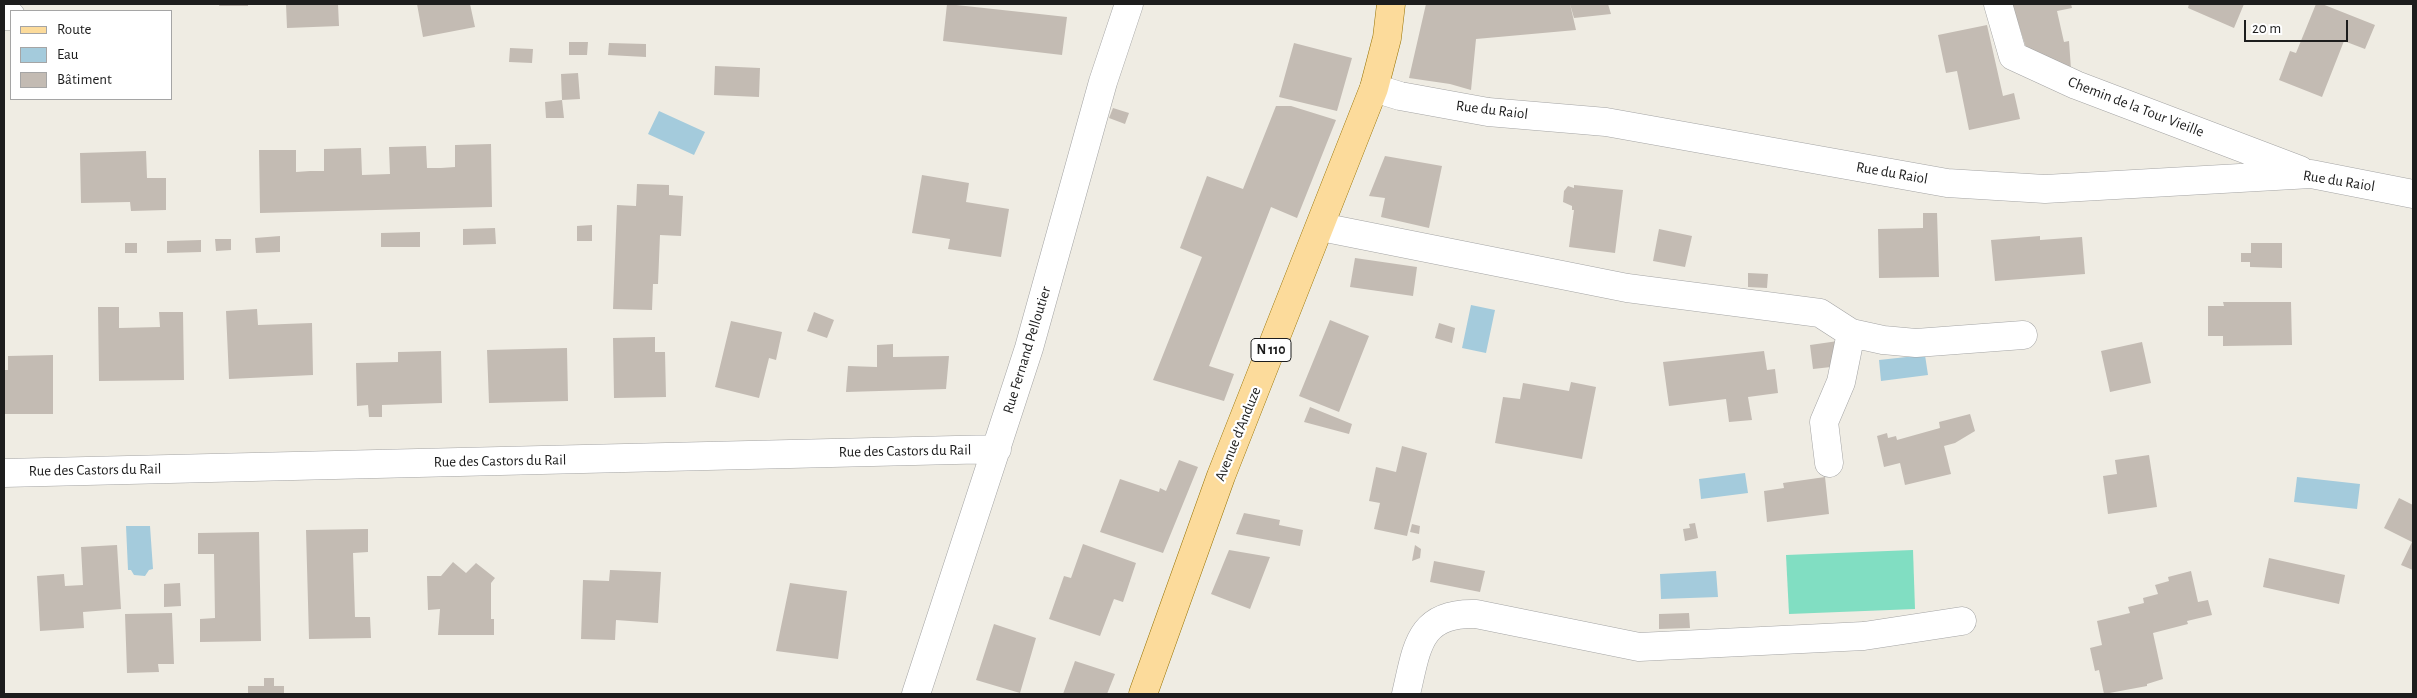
<!DOCTYPE html>
<meta charset="utf-8">
<style>
body{margin:0}
#map{position:relative;width:2417px;height:698px;overflow:hidden;background:#efece3;font-family:"Alegreya Sans",sans-serif}
canvas{display:block}
.frame{position:absolute;inset:0;border:5px solid #1d1d1d;pointer-events:none}
.legend{position:absolute;left:10px;top:10px;width:162px;height:90px;box-sizing:border-box;background:#fff;border:1px solid #a5a5a5;margin:0;padding:6px 9px;list-style:none;font-size:15px;color:#1d1d1d}
.legend li{display:flex;align-items:center;gap:10px;height:25px}
.legend b{width:25px;border:1px solid #a5a5a5}
.scale{position:absolute;left:2244px;top:20px;width:104px;height:22px;box-sizing:border-box;border:2px solid #1d1d1d;border-top:0;padding-left:6px;font-size:15px;line-height:18px;white-space:nowrap;color:#1d1d1d;-webkit-text-stroke:4px #fff;paint-order:stroke}
</style>
<div id="map">
<canvas width="2417" height="698"></canvas>
<div class="frame"></div>
<ul class="legend">
<li><b style="height:6px;background:#fcdb9b"></b>Route</li>
<li><b style="height:14px;background:#a4cbdc"></b>Eau</li>
<li><b style="height:14px;background:#c3bbb3"></b>Bâtiment</li>
</ul>
<div class="scale">20 m</div>
</div>
<script>
const g = document.querySelector('canvas').getContext('2d');
g.lineJoin = 'round';
function paint(path, color) {
  g.fillStyle = color;
  g.fill(path, 'evenodd');
}
function stroke(path, color, width, dash) {
  g.strokeStyle = color;
  g.lineWidth = width;
  g.lineCap = dash ? 'butt' : 'round';
  g.setLineDash(dash || []);
  g.stroke(path);
}
function drawText(font, color, halo, rows, align = 'center') {
  g.font = font + ' "Alegreya Sans",sans-serif';
  g.lineWidth = 4.5;
  g.setLineDash([]);
  g.textBaseline = 'middle';
  g.strokeStyle = halo;
  g.fillStyle = color;
  for (const [text, x, y, turn = 0] of rows) {
    g.save();
    g.translate(x, y);
    g.rotate((+turn || 0) * Math.PI / 180);
    g.textAlign = isNaN(turn) ? turn : align;
    if (halo) g.strokeText(text, 0, 0);
    g.fillText(text, 0, 0);
    g.restore();
  }
}
paint(new Path2D(`
 M1913,550L1915,609L1789,614L1786,555Z`), '#81dec2');
paint(new Path2D(`
 M659,111L705,132L694,155L648,134Z
 M1471,305L1495,310L1486,353L1462,348Z
 M1925,355L1928,375L1881,381L1879,360Z
 M1745,473L1748,493L1701,499L1699,479Z
 M2297,477L2360,484L2357,509L2294,502Z
 M126,526H150L153,569L149,570L145,576L134,575L131,570H128Z
 M1716,571L1718,597L1661,599L1660,574Z`), '#a4cbdc');
paint(new Path2D(`
 M220,4H248V6H219Z
 M286,4H338L339,26L287,28Z
 M417,4H470L475,27L423,37Z
 M947,4L1067,17L1062,55L943,41Z
 M1426,4H1570L1576,30L1476,39L1471,90L1450,84L1409,78Z
 M1570,4H1608L1611,14L1574,18Z
 M2012,4H2071L2072,8L2057,11L2064,42L2069,41L2071,69L2030,60Z
 M2189,4H2244L2234,28L2188,8Z
 M2316,4H2322L2375,25L2365,49L2344,41L2322,97L2279,80L2290,51L2296,53Z
 M1987,25L2003,96L2014,93L2020,119L1969,130L1957,71L1946,73L1938,35Z
 M569,42H588L587,55H569Z
 M609,43L646,44V57L608,55Z
 M1294,43L1352,58L1337,111L1279,97Z
 M510,48L533,49L532,63L509,62Z
 M715,66L760,68L759,97L714,95Z
 M578,73L580,99L562,100L561,74Z
 M562,100L564,118H546L545,102Z
 M1276,106H1291L1336,120L1297,218L1271,207L1209,366L1234,374L1224,401L1153,380L1202,257L1180,248L1207,176L1243,189Z
 M1113,108L1129,113L1125,124L1109,118Z
 M491,144L492,207L260,213L259,150H296V172L310,171H324V149L361,148L362,175L390,174L389,147L426,146L427,168H441L455,167V145Z
 M146,151L147,178H166V210L131,211L130,202L81,203L80,153Z
 M1385,156L1442,166L1429,228L1381,217L1385,198L1369,196Z
 M922,175L969,183L966,202L1009,209L1001,257L948,249L950,239L912,233Z
 M637,184L669,185V195L683,196L681,236L660,235L658,284H653L652,310L613,309L617,205L636,206Z
 M1574,185L1623,190L1615,253L1569,247L1574,210H1572V206L1563,202L1564,191L1568,186L1574,188Z
 M1923,213H1937L1939,277L1879,278L1878,229L1923,228Z
 M592,225V241H577V226Z
 M495,228L496,244L463,245V229Z
 M1659,229L1692,236L1685,267L1653,261Z
 M420,232V247H381V233Z
 M280,236V252L256,253L255,238Z
 M2040,236V240L2082,237L2085,274L1995,281L1991,240Z
 M215,239H231V250L216,251Z
 M201,240V252L167,253V241Z
 M125,243H137V253H125Z
 M2251,243H2282V268L2250,267V262H2241V253H2251Z
 M1355,258L1417,267L1413,296L1350,287Z
 M1748,273L1768,274L1767,288L1748,287Z
 M2223,302H2291L2292,345L2223,346V336H2208V306H2224Z
 M98,307H119V328L160,327L159,312H183L184,380L99,381Z
 M257,309L258,325L312,323L313,375L229,379L226,311Z
 M814,312L834,320L827,338L807,331Z
 M1330,320L1369,336L1339,412L1299,396Z
 M731,321L782,332L776,360L769,358L759,398L715,387Z
 M1439,323L1455,328L1452,343L1435,338Z
 M655,337V352H665L666,397L614,398L613,338Z
 M1838,341L1840,366L1813,369L1810,345Z
 M2142,342L2151,383L2110,392L2101,351Z
 M893,344V357L949,356L946,389L846,392L848,366L877,367V345Z
 M567,348L568,401L489,403L487,350Z
 M441,351L442,403L382,405V417H369L368,405L357,406L356,363L398,362V352Z
 M1764,351L1767,370L1775,369L1778,393L1748,397L1752,420L1729,422L1726,399L1669,406L1663,362Z
 M53,355V414H4V370H8V356Z
 M1571,382L1596,387L1582,459L1495,443L1503,397L1520,399L1523,383L1569,391Z
 M1310,407L1352,424L1349,434L1304,422Z
 M1970,414L1975,431L1955,443L1944,446L1951,474L1905,485L1900,463L1884,467L1877,436L1887,433L1888,438L1896,436L1897,440L1940,428L1939,422Z
 M1402,446L1427,453L1407,536L1374,529L1380,503L1369,501L1376,467L1396,472Z
 M2149,455L2157,507L2108,514L2103,476L2117,474L2115,460Z
 M1179,460L1198,467L1163,553L1100,532L1120,479L1159,492L1160,488L1166,491Z
 M1825,477L1829,514L1767,522L1764,491L1784,488L1783,483Z
 M2399,498L2413,505V570L2401,565L2412,542L2384,528Z
 M1244,513L1280,520L1279,525L1303,530L1300,546L1236,534Z
 M1695,523L1698,538L1685,541L1683,529L1690,528L1689,524Z
 M1412,524L1420,526L1419,534L1410,532Z
 M368,529V552L353,553L355,617H370L371,638L309,639L306,530Z
 M259,532L261,641L200,642V619L215,618L214,554H198V533Z
 M1083,544L1136,563L1123,602L1114,599L1100,636L1049,619L1064,576L1071,578Z
 M117,545L121,609L83,612L84,628L40,631L37,576L64,574L65,586L83,585L81,547Z
 M1415,545L1421,549L1420,558L1412,561Z
 M1229,550L1270,557L1250,609L1211,594Z
 M2269,558L2345,575L2339,604L2263,587Z
 M1434,561L1485,571L1480,592L1430,582Z
 M453,562L466,573L476,563L495,578L491,583V619H494V635H438L440,609L428,610L427,576H441Z
 M610,570L661,572L658,623L616,620L615,640L581,639L583,580L609,581Z
 M2191,571L2198,602L2208,600L2212,615L2187,621L2188,624L2153,633L2163,679L2147,684V686L2104,694L2099,670L2095,671L2090,648L2102,645L2097,621L2130,613L2128,607L2144,603L2143,598L2158,594L2155,585L2169,581L2168,577Z
 M180,583L181,606L164,607V584Z
 M790,583L847,591L838,659L776,651Z
 M172,613L174,664H158L159,672L127,673L125,614Z
 M1689,613L1690,628L1659,629V614Z
 M994,624L1036,638L1020,693L976,680Z
 M1075,661L1115,674L1107,694H1063Z
 M264,678H274V686H284V694H248V686H264Z`), '#c3bbb3');
const street = new Path2D(`
 M1998,4L2013,56L2076,85L2300,170
 M4,16H11
 M1374,88L1400,96L1488,112L1606,122L1947,183L2045,189L2311,174L2413,194
 M1321,227L1627,288L1820,313L1851,333L1883,340L1916,343L2023,335
 M1829,463L1824,422L1841,382L1851,333
 M4,473L997,449
 M916,694L1029,348L1103,82L1129,4
 M1406,694C1417,648 1418,612 1476,614L1639,647L1864,636L1962,621`);
const primary = new Path2D(`
 M1143,694L1221,476L1374,88L1387,38L1391,4`);
stroke(street, '#a4a4a4', 29);
stroke(primary, '#977200', 29);
stroke(street, '#fff', 28);
stroke(primary, '#fcdb9b', 28);
for (const [x, y, w] of [
 [1271,350,40]
]) {
  const box = new Path2D();
  box.roundRect(x - w / 2, y - 11.5, w, 23, 4);
  g.fillStyle = '#fff';
  g.fill(box);
  stroke(box, '#1d1d1d', 1);
}
drawText('bold 14px', '#1d1d1d', null, [
 ["N 110",1271,350]
]);
drawText('15px', '#1d1d1d', '#fff', [
 ["Chemin de la Tour Vieille",2136,107,21],
 ["Rue du Raiol",1492,110,7],
 ["Rue du Raiol",1892,173,10],
 ["Rue du Raiol",2339,181,9],
 ["Rue Fernand Pelloutier",1027,350,-73],
 ["Avenue d'Anduze",1238,434,-68],
 ["Rue des Castors du Rail",905,451,-1],
 ["Rue des Castors du Rail",500,461,-1],
 ["Rue des Castors du Rail",95,470,-1]
]);
</script>
